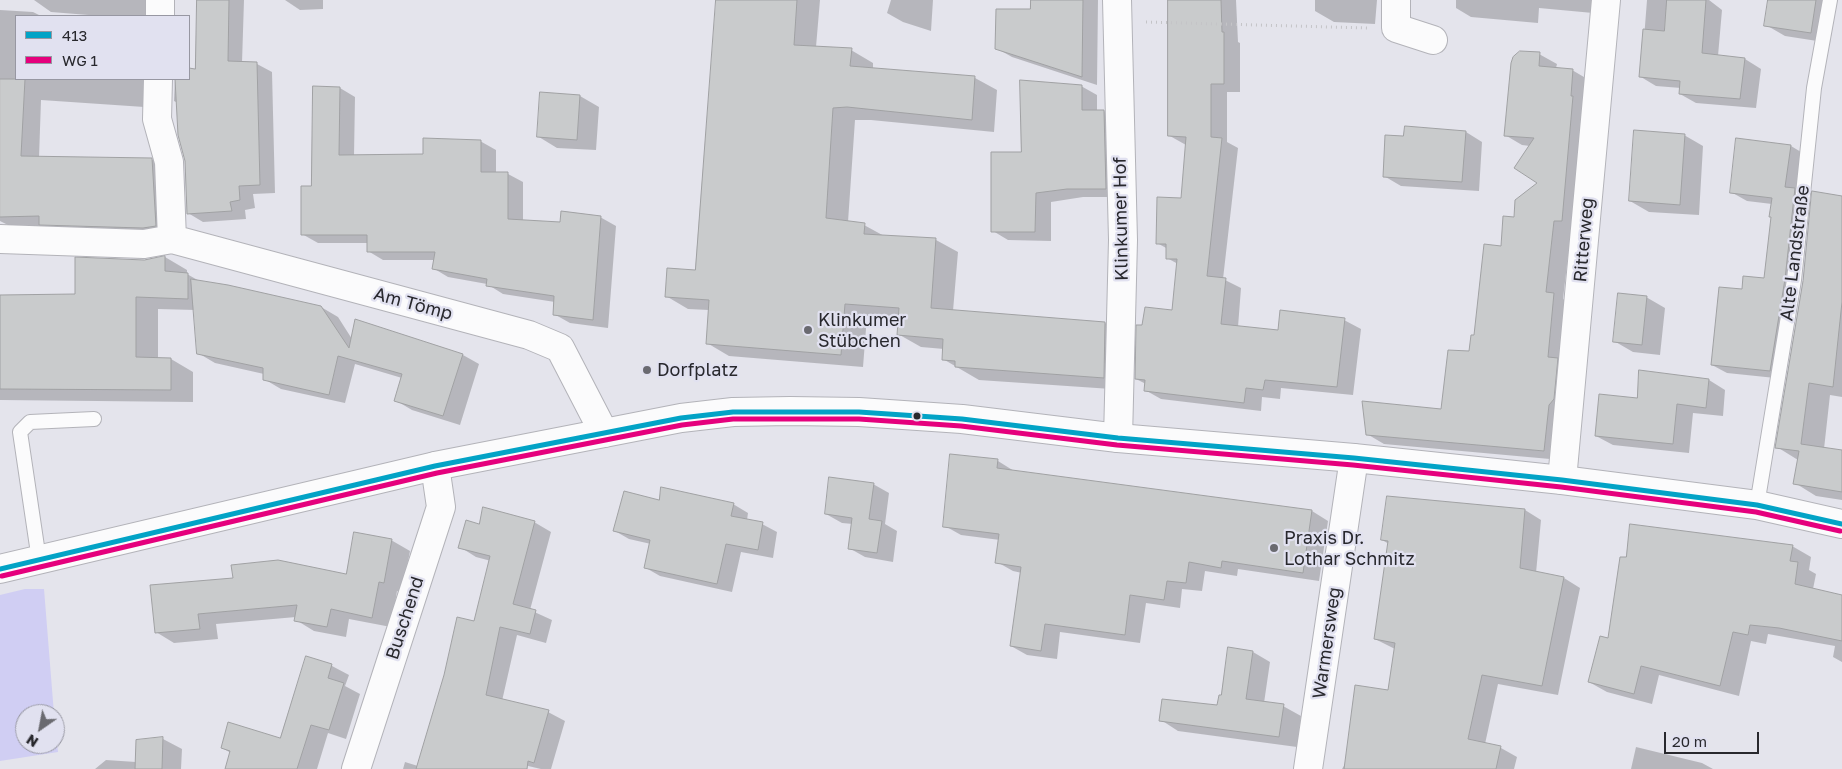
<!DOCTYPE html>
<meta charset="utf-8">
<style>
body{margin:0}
#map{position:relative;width:1842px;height:769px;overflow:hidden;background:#e4e4ec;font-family:"Golos Text",sans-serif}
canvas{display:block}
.legend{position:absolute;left:15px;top:15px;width:175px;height:65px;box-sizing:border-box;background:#e1e1f0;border:1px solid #9797a2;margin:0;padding:6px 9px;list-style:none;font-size:15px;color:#28282d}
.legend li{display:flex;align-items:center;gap:10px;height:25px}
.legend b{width:25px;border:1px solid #9797a2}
.north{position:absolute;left:15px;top:704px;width:50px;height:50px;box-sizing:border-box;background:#e1e1f0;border:1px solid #9797a2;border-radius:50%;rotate:213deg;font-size:14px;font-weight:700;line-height:20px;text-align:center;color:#28282d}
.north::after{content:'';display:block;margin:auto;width:18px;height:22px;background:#6a6a70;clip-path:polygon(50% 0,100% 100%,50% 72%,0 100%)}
.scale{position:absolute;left:1664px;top:732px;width:95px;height:22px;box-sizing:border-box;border:2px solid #28282d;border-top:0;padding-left:6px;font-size:15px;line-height:18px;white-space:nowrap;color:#28282d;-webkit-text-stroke:4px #e1e1f0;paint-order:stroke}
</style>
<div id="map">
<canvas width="1842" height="769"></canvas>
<ul class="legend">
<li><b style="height:6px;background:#02a3c6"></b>413</li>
<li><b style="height:6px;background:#e5007d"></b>WG 1</li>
</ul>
<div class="north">N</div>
<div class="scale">20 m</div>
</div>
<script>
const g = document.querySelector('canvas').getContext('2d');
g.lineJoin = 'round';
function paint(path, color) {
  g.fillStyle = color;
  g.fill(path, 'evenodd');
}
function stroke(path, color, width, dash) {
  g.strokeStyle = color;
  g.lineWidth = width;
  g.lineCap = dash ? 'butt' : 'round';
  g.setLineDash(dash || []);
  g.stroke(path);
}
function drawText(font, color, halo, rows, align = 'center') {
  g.font = font + ' "Golos Text",sans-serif';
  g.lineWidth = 4.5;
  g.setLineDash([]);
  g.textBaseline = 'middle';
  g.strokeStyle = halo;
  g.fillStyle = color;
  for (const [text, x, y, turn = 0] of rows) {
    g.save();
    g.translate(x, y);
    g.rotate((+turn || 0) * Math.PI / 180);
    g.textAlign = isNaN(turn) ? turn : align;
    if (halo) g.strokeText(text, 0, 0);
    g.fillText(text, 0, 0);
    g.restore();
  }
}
paint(new Path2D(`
 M25,589H44L54,714H25V744H55V722L58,752L0,761V595Z`), '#d0cef3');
paint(new Path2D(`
 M34,0H160L159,16H101L51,12Z
 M198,0H244L242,63L257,64L272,72L275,193L253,194L255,208L245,210L246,219L203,222L188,213L186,161L178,103L174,101L175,79H189V70H196Z
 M323,0V9L300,10L285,0Z
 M717,0H820L816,47L851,50L873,63V69L975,78L997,90L994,132L871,120H855L848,222L864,225L886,237L936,240L958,252L953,311L1105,323L1127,336L1126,390L979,380L943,359L944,349L921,347L898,334L900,319L867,316L863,367L729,356L707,343L709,310L688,309L666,296L696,271Z
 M891,0H933L931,31L903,22L887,13Z
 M1032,0H1098L1097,85L1012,57L996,48L1032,11Z
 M1170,0H1236L1238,42L1240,43V92H1227V142L1238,148L1223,279L1241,288L1238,327L1279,332L1344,320L1361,329L1353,395L1281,388L1280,399L1262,397L1261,411L1161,399L1145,390L1146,384L1136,379L1144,326L1173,311L1178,264L1167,258L1168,249L1157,243L1182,199L1186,145L1170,136Z
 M1315,0H1377L1375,24L1334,22L1315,11Z
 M1456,0H1594L1593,13L1539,8L1538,23L1471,17L1456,8Z
 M1647,0H1709L1722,10L1718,56L1745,59L1761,69L1756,108L1696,103L1680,94L1681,88L1656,86L1641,77Z
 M1770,0H1837L1830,43L1785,36L1766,25Z
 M0,10L33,12L41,16H16V79H164L159,108L41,100L39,158L151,159L169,169L173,236L58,234L43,226H10L0,221Z
 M1539,54L1557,64L1556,68L1572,70L1589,80L1579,231L1571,230L1563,299L1571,304L1561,460L1384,444L1367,434L1442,410L1471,352L1502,247L1515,219L1540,183L1530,146L1522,145L1505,135Z
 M1081,86L1097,95V111H1104L1119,120L1121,197H1083L1051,202V241L1008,240L993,231Z
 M340,88L355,97L354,156H424L480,141L496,150V174H508L523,182V221L561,223L600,217L616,226L608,328L570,323L554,314L555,302L503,294L487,284L448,277L433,268L434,260H383L368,251V243H318L302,234L312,188Z
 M542,93L580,96L599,107L596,150L557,148L539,137Z
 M1466,132L1482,142L1479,191L1401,186L1384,176L1404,137Z
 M1684,135L1703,146L1699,215L1649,212L1630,201Z
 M1737,139L1791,146L1806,155L1800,193L1810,198L1800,288L1785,379L1727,373L1712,365L1743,290L1765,279L1772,218V204L1747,201L1731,192Z
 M1842,198V397L1830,395L1824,449L1842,452V500L1816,496L1795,483L1798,460L1777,447Z
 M165,257L187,270V274L201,282L321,307L338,317L352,339L463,355L479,364L460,425L412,410L395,400L402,378L355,364L345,403L281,389L264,379V374L215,363L198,353L195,310L158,309V359H171L193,372V402L0,400V295H76L144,261Z
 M1646,297L1665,308L1660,355L1633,352L1614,341Z
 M1709,380L1725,390L1723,416L1693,413L1689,453L1613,445L1596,436L1638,399Z
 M998,461L1014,471L1312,511L1328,521L1319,581L1238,569L1237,576L1205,571L1202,591L1182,589L1180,608L1146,603L1140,643L1060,632L1057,659L1027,655L1011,646L1022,573L1013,571L997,562L1000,540L961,535L945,526Z
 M873,484L889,493L885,524L897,531L893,562L865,557L849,548L853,524L842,523L826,514Z
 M660,501L733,504L748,513L747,520L762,524L777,532L773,558L741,552L732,592L660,576L646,568L651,544L629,539L615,531Z
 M1525,510L1541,520L1536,573L1564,578L1580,588L1558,695L1498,684L1485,744L1501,748L1517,757L1514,769H1342L1389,691L1395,649L1375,639L1389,544L1382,540Z
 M534,522L551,532L530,610L552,620L546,643L517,635L502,701L548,712L565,721L551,769H541L477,754L473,769H403L405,762L418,766L475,623L491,561L476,557L460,547L480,525Z
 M391,540L410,551L402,593L397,591L391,627L349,619L346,637L314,631L296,620V617L216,624L218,639L174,643L156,632L152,586L347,575Z
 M1792,546L1811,557L1809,570L1816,574L1813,589L1842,596V662L1833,657L1835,646L1768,634L1766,644L1751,641L1739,696L1659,675L1652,704L1607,692L1589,682L1609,640Z
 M1253,652L1270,662L1264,703L1283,706L1301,716L1297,747L1178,731L1161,720L1218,706L1222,697Z
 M307,658L332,666L349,675L345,686L360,694L346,739L328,733L317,769H226L231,753L222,748L281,739Z
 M163,739L182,749L181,769H95L106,760L136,762L137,741Z
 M1636,747L1702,763L1713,769H1631Z`), '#0003');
const building = new Path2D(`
 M197,0H229L228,61L257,62L260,185L239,186L240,200L230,202L232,211L187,214L185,161L178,135L175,79H189V68L195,69Z
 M716,0H797L794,45L852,48L850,66L975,76L972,120L847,107L833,108L826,218L865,223L864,234L936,238L931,308L1105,322L1104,378L955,367V361L942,360L943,339L897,335L899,308L845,304L841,355L706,344L709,300L665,297L667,268L695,270Z
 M1031,0H1083L1082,77L995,49L996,9H1030Z
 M1168,0H1221L1222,32H1224V84H1211V137L1222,138L1207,276L1226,278L1221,324L1278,330L1280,310L1345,318L1337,387L1265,380L1263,390L1246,388L1244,403L1144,391L1145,380L1135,379L1136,325H1142L1145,307L1172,310L1177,259H1166V244H1156L1157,197L1181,198L1186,137L1168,136Z
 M1667,0H1706L1702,53L1745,58L1740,99L1679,94L1680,81L1639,77L1643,29L1664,31Z
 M1768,0H1816L1811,33L1764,26Z
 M1520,51L1540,52L1539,66L1573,69L1571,96H1573L1562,221H1554L1546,292L1554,293L1548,357L1558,358L1554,399L1549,405L1544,451L1366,435L1362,401L1441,409L1448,350L1469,351L1471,335H1474L1484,244L1501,246L1503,216L1514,217L1515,200L1537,183L1514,168L1534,138L1504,136L1511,63L1513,57Z
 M0,79H25L21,156L152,158L156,226L143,228L39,225V216L0,217Z
 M1020,80L1082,85V110H1104L1106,189H1067L1036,193L1035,232H991V152H1021Z
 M313,86L340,87L339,155L423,154V138L481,140V172H508V219L560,222L561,211L601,216L593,320L553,315L554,296L486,286L487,279L432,269L435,252H367V235H301V186H311Z
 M540,92L580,95L577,140L537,137Z
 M1405,126L1466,131L1462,182L1383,177L1385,135L1403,136Z
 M1634,130L1685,134L1680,205L1629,201Z
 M1736,138L1791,145L1785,187L1795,188L1785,279L1770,371L1711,365L1719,287L1742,289L1743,276L1764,278L1771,217H1769L1772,198L1730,193Z
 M1812,191L1842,196V302L1833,387L1809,383L1801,444L1842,450V492L1793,484L1799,451L1775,448L1803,281Z
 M165,256V271L188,273V299L136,297V357L171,358V390L0,389V295L75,294V257L144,260Z
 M191,279L228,285L321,306L349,348L355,319L463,354L443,416L394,401L402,374L338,356L329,395L263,380V368L197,354Z
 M1618,293L1647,296L1642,345L1613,342Z
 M1639,370L1709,379L1706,408L1677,404L1673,444L1595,436L1599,394L1637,398Z
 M950,454L998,459L997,468L1312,510L1303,573L1222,561L1221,568L1189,562L1186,583L1167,581L1164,600L1130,595L1125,635L1045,624L1041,651L1010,646L1021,567L995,563L999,534L943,527Z
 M829,477L874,483L869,519L882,521L877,553L848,549L852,518L825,514Z
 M661,487L734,503L731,516L763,522L758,550L726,544L717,584L644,568L650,540L613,531L624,491L659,500Z
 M1387,496L1525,509L1520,568L1564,577L1542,686L1482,675L1468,739L1501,746L1496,769H1344L1355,685L1388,690L1395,643L1374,639L1388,541L1381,540Z
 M483,507L535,521L513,604L536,610L530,634L500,627L486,695L549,710L534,763L528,761L527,769H416L444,675L457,617L474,621L490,556L458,548L466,520L479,524Z
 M1630,524L1793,545L1790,561L1798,562L1795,584L1842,595V641L1779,628L1750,625L1748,635L1733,632L1720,686L1641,666L1634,694L1588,682L1600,636L1608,638L1620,557H1626Z
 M354,532L392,539L384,583L379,582L372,618L331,609L327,627L294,621L297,605L198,614L200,629L155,633L150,585L233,578L231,565L278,560L346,574Z
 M1228,647L1253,651L1246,699L1284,704L1279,737L1159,721L1162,699L1217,705L1219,695H1221Z
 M306,656L332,664L328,678L344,683L329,730L311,725L297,769H225L230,751L221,748L228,722L280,738Z
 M163,737L162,769H135L136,740Z`);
paint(building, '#c9cbcc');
stroke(building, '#a0a1a3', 1);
const lane = new Path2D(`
 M1757,505L1794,280L1814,88L1830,0
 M39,560L20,432L30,422L94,419`);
const street = new Path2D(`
 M1117,0L1123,240L1118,438
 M1396,0V28L1433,40
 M160,16V0
 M158,79L157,119L169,162L172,239L529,335L560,348L604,433
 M0,239L144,244L172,239
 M1562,480L1606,0
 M356,769L441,507L435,466
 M1308,769L1354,458`);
const secondary = new Path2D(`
 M0,569L435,466L681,418L733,412L790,411L859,412L962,419L1118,438L1354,458L1562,480L1757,505L1842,524`);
stroke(lane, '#b3b3b9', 16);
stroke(street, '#b3b3b9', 30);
stroke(secondary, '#b3b3b9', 30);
stroke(new Path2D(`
 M1146,22L1367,28`), '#c4c4c7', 3, [1, 4]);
stroke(lane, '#fbfbfc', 14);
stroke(street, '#fbfbfc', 28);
stroke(secondary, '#fbfbfc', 28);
stroke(new Path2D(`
 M0,569L435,466L681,418L733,412H859L962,419L1118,438L1354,458L1562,480L1757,505L1842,524`), '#02a3c6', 5);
stroke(new Path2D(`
 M2,576L437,473L682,425L733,419H859L961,426L1117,445L1353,465L1561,487L1756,512L1840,531`), '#e5007d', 5);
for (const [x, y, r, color] of [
 [808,330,5,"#6a6a70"],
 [647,370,5,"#6a6a70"],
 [917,416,4.5,"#28282d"],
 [1274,548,5,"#6a6a70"]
]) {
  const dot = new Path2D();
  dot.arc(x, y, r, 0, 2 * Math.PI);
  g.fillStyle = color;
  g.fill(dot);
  stroke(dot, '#e1e1f0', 2);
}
drawText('18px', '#28282d', '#e1e1f0', [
 ["Klinkumer Hof",1121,219,-91],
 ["Ritterweg",1584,240,-85],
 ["Alte Landstraße",1795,253,-83],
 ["Am Tömp",413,304,15],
 ["Buschend",405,618,-72],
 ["Warmersweg",1327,643,-82]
]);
drawText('18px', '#28282d', '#e1e1f0', [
 ["Klinkumer",818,320],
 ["Stübchen",818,341],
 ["Dorfplatz",657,370],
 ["Praxis Dr.",1284,538],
 ["Lothar Schmitz",1284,559]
], 'left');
</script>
